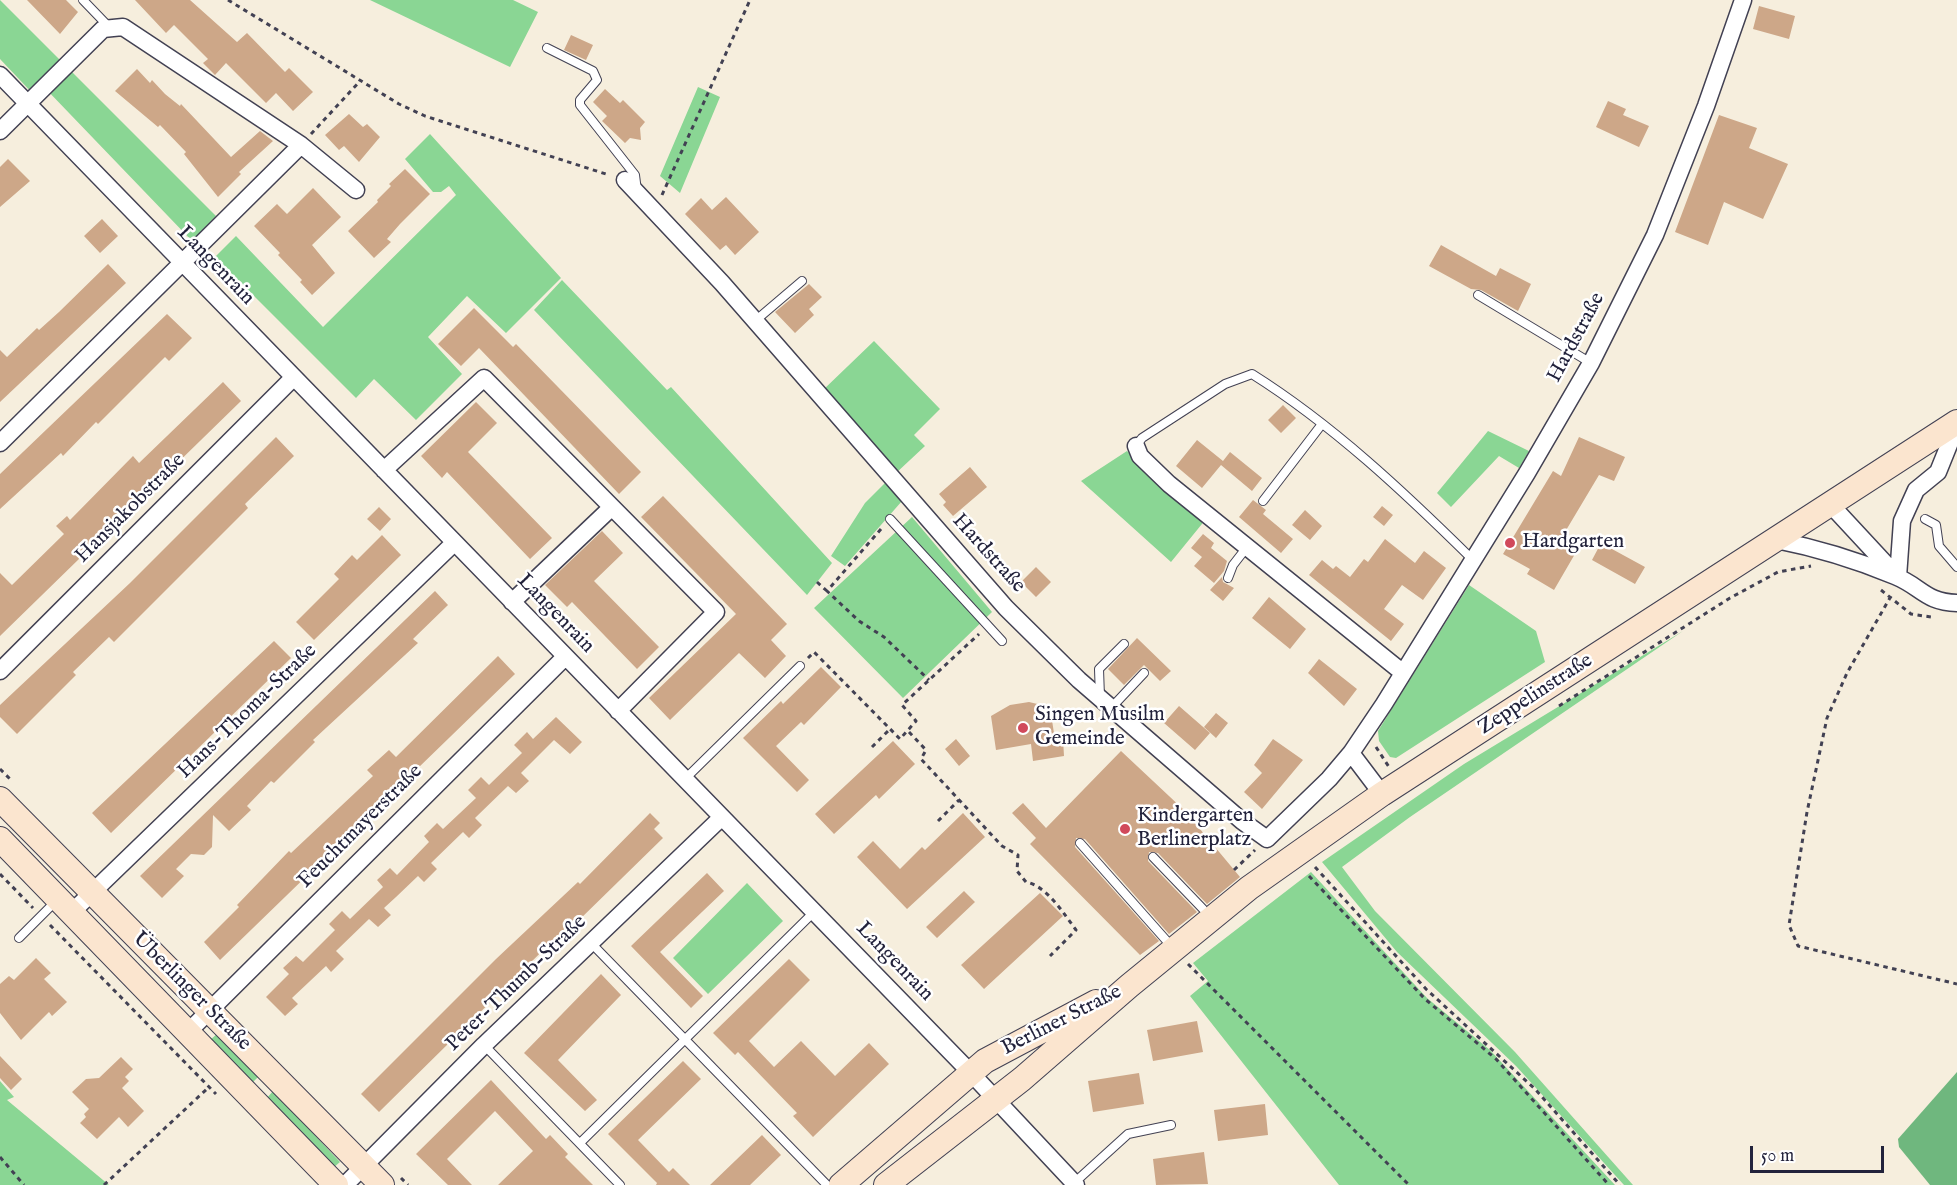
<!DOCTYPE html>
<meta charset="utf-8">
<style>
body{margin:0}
#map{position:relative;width:1957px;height:1185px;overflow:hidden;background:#f6eedd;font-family:"IM FELL English",serif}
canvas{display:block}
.scale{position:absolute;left:1750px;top:1146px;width:134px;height:27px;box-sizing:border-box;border:3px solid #22223b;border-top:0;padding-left:8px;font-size:18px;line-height:21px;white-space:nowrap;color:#22223b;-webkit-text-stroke:4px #fff;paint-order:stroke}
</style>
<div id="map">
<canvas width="1957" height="1185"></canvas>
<div class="scale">50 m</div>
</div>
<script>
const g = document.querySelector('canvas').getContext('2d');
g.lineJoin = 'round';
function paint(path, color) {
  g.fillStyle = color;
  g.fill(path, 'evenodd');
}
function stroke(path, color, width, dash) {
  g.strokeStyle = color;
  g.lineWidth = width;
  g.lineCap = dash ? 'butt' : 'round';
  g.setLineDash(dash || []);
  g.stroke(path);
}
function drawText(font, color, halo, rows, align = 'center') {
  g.font = font + ' "IM FELL English",serif';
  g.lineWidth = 5;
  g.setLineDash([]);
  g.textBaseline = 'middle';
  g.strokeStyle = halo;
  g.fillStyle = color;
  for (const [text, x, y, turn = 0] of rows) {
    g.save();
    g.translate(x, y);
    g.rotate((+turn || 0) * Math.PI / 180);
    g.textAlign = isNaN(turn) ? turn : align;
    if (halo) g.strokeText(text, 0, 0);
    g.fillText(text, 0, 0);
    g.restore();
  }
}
paint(new Path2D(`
 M0,0L216,216L192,241L45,88L36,97L0,59Z
 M370,0H513L538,12L510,67Z
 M698,87L720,97L680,193L660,176Z
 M430,134L561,278L506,333L467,296L428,337L462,374L416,420L374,379L356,398L215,257L236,236L323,327L456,195L449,186L441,192H433L405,159Z
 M562,280L667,390L671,387L832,563L807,595L534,310Z
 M874,341L940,409L914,435L925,446L895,474L822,391Z
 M1488,431L1529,451L1519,468L1499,456L1451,507L1437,493Z
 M1127,451L1206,519L1171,562L1081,481Z
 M886,482L902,501L845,566L831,556L865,503Z
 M912,517L992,612L903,698L814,608Z
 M1469,585L1536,631L1545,662L1396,758L1390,757L1379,741L1378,731Z
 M1683,631L1410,817L1342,867L1375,911L1515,1052L1633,1185H1624L1516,1066L1397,952L1322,862L1464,764Z
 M1311,872L1427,998L1490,1050L1615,1185H1339L1190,996L1208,981L1193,963Z
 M747,883L783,921L708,994L673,958Z
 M217,1034L258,1077L252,1083L210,1040Z
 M0,1081L14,1097L7,1100L109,1185H0Z
 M273,1091L340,1162L333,1168L267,1098Z`), '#8ad694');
paint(new Path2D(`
 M1957,1072V1185H1930L1899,1147L1898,1139Z`), '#6fb77e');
paint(new Path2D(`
 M27,0H66L78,12L60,34Z
 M135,0H190L237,42L247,33L285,72L289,68L313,92L293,111L276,93L266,103L226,63L215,75L203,63L208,59L174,25L166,33Z
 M1759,6L1795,16L1789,39L1753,29Z
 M571,35L593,45L586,60L564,50Z
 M137,69L150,83L152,80L165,94L180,106L181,104L231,157L260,131L273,141L239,172L241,174L218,197L184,154L186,152L160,125L158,127L115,91Z
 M605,89L620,103L623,100L645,122L640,128L641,140L630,138L625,143L602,121L607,116L593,102Z
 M1608,101L1626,109L1623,115L1649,126L1639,147L1596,127Z
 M349,114L363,127L367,124L380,137L359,162L344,146L339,150L325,135Z
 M1719,115L1757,128L1749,148L1788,164L1763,219L1724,202L1708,245L1675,232Z
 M8,159L30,181L0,207V167Z
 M405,169L430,194L400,224L387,239L391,242L374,258L348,231L378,202L377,200L391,186L389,184Z
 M313,188L341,217L312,245L335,273L312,295L300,282L302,280L278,255L280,253L254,226L277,204L287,214Z
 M726,197L759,232L735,255L726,245L720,250L685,214L701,198L712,210Z
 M102,219L118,236L100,253L84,236Z
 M1441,245L1496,276L1500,268L1531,284L1518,311L1481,290L1471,289L1429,266Z
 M108,264L126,283L0,402V350L7,357L37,328L39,330L59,312Z
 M809,284L822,297L809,309L814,315L795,333L775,312Z
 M474,308L513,347L516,344L641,472L619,494L479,348L461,366L438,344Z
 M167,314L192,338L169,361L165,357L98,424L96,422L63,456L61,453L0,509V474Z
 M223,382L241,401L0,636V573L12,585L64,534L56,526L67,516L70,520L133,456L139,463Z
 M476,402L497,423L468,452L552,538L530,559L447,472L442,478L421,456Z
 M1283,405L1296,418L1281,433L1268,420Z
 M276,437L294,456L245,504L248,508L114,642L109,637L73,672L76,675L17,734L0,717V705L130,583Z
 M1579,437L1625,457L1614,481L1599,475L1562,537L1579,547L1554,590L1527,574L1530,569L1503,554L1553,471L1561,476Z
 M1197,440L1223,461L1230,452L1262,478L1252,491L1221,465L1202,488L1176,466Z
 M970,467L987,487L953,516L943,505L946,502L939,494Z
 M663,496L787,624L771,640L786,656L765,678L739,653L670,720L649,698L736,614L641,517Z
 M1253,500L1266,510L1263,514L1293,539L1281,553L1239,517Z
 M1382,506L1393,515L1384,526L1373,517Z
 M379,507L391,519L380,531L367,519Z
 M1305,510L1322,526L1310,540L1292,525Z
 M602,531L623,553L594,581L659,647L637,669L572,602L567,607L545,585Z
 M1203,534L1214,543L1211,548L1227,561L1224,571L1214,583L1194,566L1202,557L1191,548Z
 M382,535L401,555L314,640L296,622L339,579L334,574L352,555L357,560Z
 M1385,539L1415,563L1424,551L1446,568L1423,600L1402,585L1384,609L1404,624L1391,641L1309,575L1322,560L1333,569L1336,566L1350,577L1364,559L1368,562Z
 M1601,543L1645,567L1635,584L1592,560Z
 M1036,567L1051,582L1036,597L1021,582Z
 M1222,577L1223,582L1234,588L1223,601L1210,590Z
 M435,591L448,605L413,639L418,643L313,740L315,742L274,783L271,781L247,806L251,810L229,831L213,815L212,847L204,855L191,854L176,869L184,876L162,898L140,876Z
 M1269,597L1306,629L1290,649L1252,618Z
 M1137,638L1171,671L1160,681L1144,665L1124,685L1108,669Z
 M274,641L291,658L111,833L92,813Z
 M498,656L515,674L220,960L204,942L239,907L237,905L289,851L291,853L373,776L367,770L389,750L396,757Z
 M1319,659L1357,689L1344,706L1308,673Z
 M821,667L841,687L804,725L801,722L776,746L809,780L797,792L743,738L781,701L783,704Z
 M1029,702L1050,707L1055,740L1063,739L1064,756L1033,761L1031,744L996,750L991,716L1010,705Z
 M1179,706L1210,733L1195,750L1164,723Z
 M1216,713L1228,723L1216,738L1204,727Z
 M556,717L582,742L570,754L554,740L521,773L529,781L516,793L508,786L475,818L482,825L469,838L463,832L431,863L437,869L424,882L418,876L396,897L384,908L391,915L378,927L369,919L336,951L344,959L331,972L326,966L292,998L298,1004L285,1016L266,997L289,974L283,968L296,956L303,962L335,930L329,924L342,911L350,919L383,887L377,880L390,868L397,875L429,842L424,836L437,823L443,829L476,798L468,790L481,777L489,785L522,753L514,745L527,732L533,739Z
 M956,739L970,756L959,766L945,749Z
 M1273,739L1303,760L1262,809L1244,792L1262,773L1254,765Z
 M893,741L915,764L879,799L876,795L834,834L815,814Z
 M1121,751L1185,811L1240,877L1207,904L1158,853L1149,852L1148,861L1197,912L1169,934L1085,839L1076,838L1075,847L1159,941L1140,955L1030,844L1036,838L1012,813L1023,803L1046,828Z
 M650,813L660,823L654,829L663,838L576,923L574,920L525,968L379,1112L361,1094L496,959L578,882L580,884Z
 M963,813L985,837L907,909L857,857L873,841L900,869L922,847L925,850Z
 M707,873L724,891L660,952L703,996L691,1008L631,946Z
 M964,891L975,902L937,938L926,927Z
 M1040,893L1063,916L984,989L961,965Z
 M36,958L51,973L44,979L67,1002L52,1016L49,1012L21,1040L0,1013V984L9,976L14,980Z
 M789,959L810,980L749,1041L774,1067L801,1041L835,1076L869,1043L889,1064L813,1137L793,1116L797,1113L738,1052L735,1055L713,1033Z
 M601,974L621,995L558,1060L597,1100L585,1111L524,1053Z
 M1197,1021L1203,1052L1153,1061L1147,1030Z
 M0,1056L22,1079L11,1090L0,1078Z
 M121,1057L133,1069L125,1077L129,1081L122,1088L144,1111L128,1127L119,1117L97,1139L80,1123L86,1117L84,1114L89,1109L72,1092L86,1079L99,1078Z
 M683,1061L701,1079L638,1140L669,1172L673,1168L690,1185H656L657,1183L608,1134Z
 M1139,1073L1144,1104L1093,1112L1088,1081Z
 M491,1080L546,1139L550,1135L568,1154L565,1157L593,1185H498L533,1151L495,1111L447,1159L472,1185H448L416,1154Z
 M1265,1104L1268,1135L1218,1141L1214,1110Z
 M762,1135L781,1155L750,1185H710Z
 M1204,1152L1208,1184L1156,1185L1153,1159Z`), '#cda788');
const lane = new Path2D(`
 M83,0L110,28
 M547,48L593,71L597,80L580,100V105L635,175L637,191
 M1478,295L1591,363
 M755,321L802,281
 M1136,446L1142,438L1225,384L1252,374C1333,425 1404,492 1472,559
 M1263,501L1322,424
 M890,519L1002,641
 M1925,519L1936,525L1939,546L1957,567
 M1228,578L1233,565L1247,547
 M1100,697L1099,669L1124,644
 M1111,708L1144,673
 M685,779L800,666
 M1080,843L1173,948
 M1153,857L1203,909
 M19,938L56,901
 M591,943L827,1185
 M484,1045L620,1185
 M580,1143L814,912
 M1074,1183L1128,1134L1171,1125`);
const street = new Path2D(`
 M0,75L971,1073L1076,1185
 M0,131L103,29L123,27L301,145L356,190
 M625,180L722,283L1006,608L1079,680L1242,821L1267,839L1329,779L1351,753L1384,704L1527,473L1591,363L1655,235L1706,106L1743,0
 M0,443L301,145
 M1136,446L1140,456L1169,484L1402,672
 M384,470L484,378L716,612L618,711
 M1831,505L1895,574
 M1776,540C1817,548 1856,560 1895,576C1922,587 1925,602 1957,603
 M1898,577L1902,521L1916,490L1938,472L1957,425
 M512,602L612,507
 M0,671L293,378
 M1351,753L1382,794
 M72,912L454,543
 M189,1031L565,657
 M345,1185L484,1045L722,817`);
const secondary = new Path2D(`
 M0,799L382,1185
 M0,839L336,1185
 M841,1185L985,1061L1096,1002
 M886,1185L1022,1079L1129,986L1249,888L1382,794L1957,422`);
stroke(lane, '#424153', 10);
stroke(street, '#424153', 19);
stroke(secondary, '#424153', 26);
stroke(new Path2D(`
 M228,0L399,104L425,116L609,175
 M311,134L361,80
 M662,195L750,0
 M881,529L827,591L859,621L884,637L929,680
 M817,582L827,591
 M1881,590L1911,614L1931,617
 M1891,596L1847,673L1827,718L1807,812L1789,925L1798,946L1957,984
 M808,658L814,652L900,739L916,721L902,705L979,634
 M1559,706L1730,598L1778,572L1811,566
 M909,732L926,750L921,759L1002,846L1018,855L1017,871L1026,882C1047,886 1064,914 1076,930L1050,956
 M872,747L890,729
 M1376,747L1389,767
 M0,769L10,779
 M938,821L959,800
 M1315,867L1426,989L1535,1089L1620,1185
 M1234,870L1255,850
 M0,874L33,908
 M1309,876L1425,999L1496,1059L1609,1185
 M50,925L216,1094
 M1188,964L1409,1185
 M0,1157L24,1185
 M401,1178L408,1185
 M104,1185L209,1087`), '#424153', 3, [4.5, 4.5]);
stroke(lane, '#fff', 8);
stroke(street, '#fff', 16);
stroke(secondary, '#fbe5cf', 24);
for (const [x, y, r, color] of [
 [1510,543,6,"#d1495b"],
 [1023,728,6,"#d1495b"],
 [1125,829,6,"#d1495b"]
]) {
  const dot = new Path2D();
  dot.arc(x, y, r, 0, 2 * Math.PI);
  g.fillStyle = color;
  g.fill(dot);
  stroke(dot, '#fff', 2);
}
drawText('21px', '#22223b', '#fff', [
 ["Langenrain",215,266,46],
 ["Hardstraße",1577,338,-62],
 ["Hansjakobstraße",131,509,-45],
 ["Hardstraße",988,554,48],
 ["Langenrain",555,614,46],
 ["Zeppelinstraße",1536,695,-33],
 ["Hans-Thoma-Straße",248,712,-44],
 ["Feuchtmayerstraße",361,827,-45],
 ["Langenrain",894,962,46],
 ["Peter-Thumb-Straße",517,984,-44],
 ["Überlinger Straße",191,992,45],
 ["Berliner Straße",1062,1021,-27]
]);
drawText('21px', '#22223b', '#fff', [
 ["Hardgarten",1522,543],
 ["Singen Musilm",1035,716],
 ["Gemeinde",1035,740],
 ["Kindergarten",1137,817],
 ["Berlinerplatz",1137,841]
], 'left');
</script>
